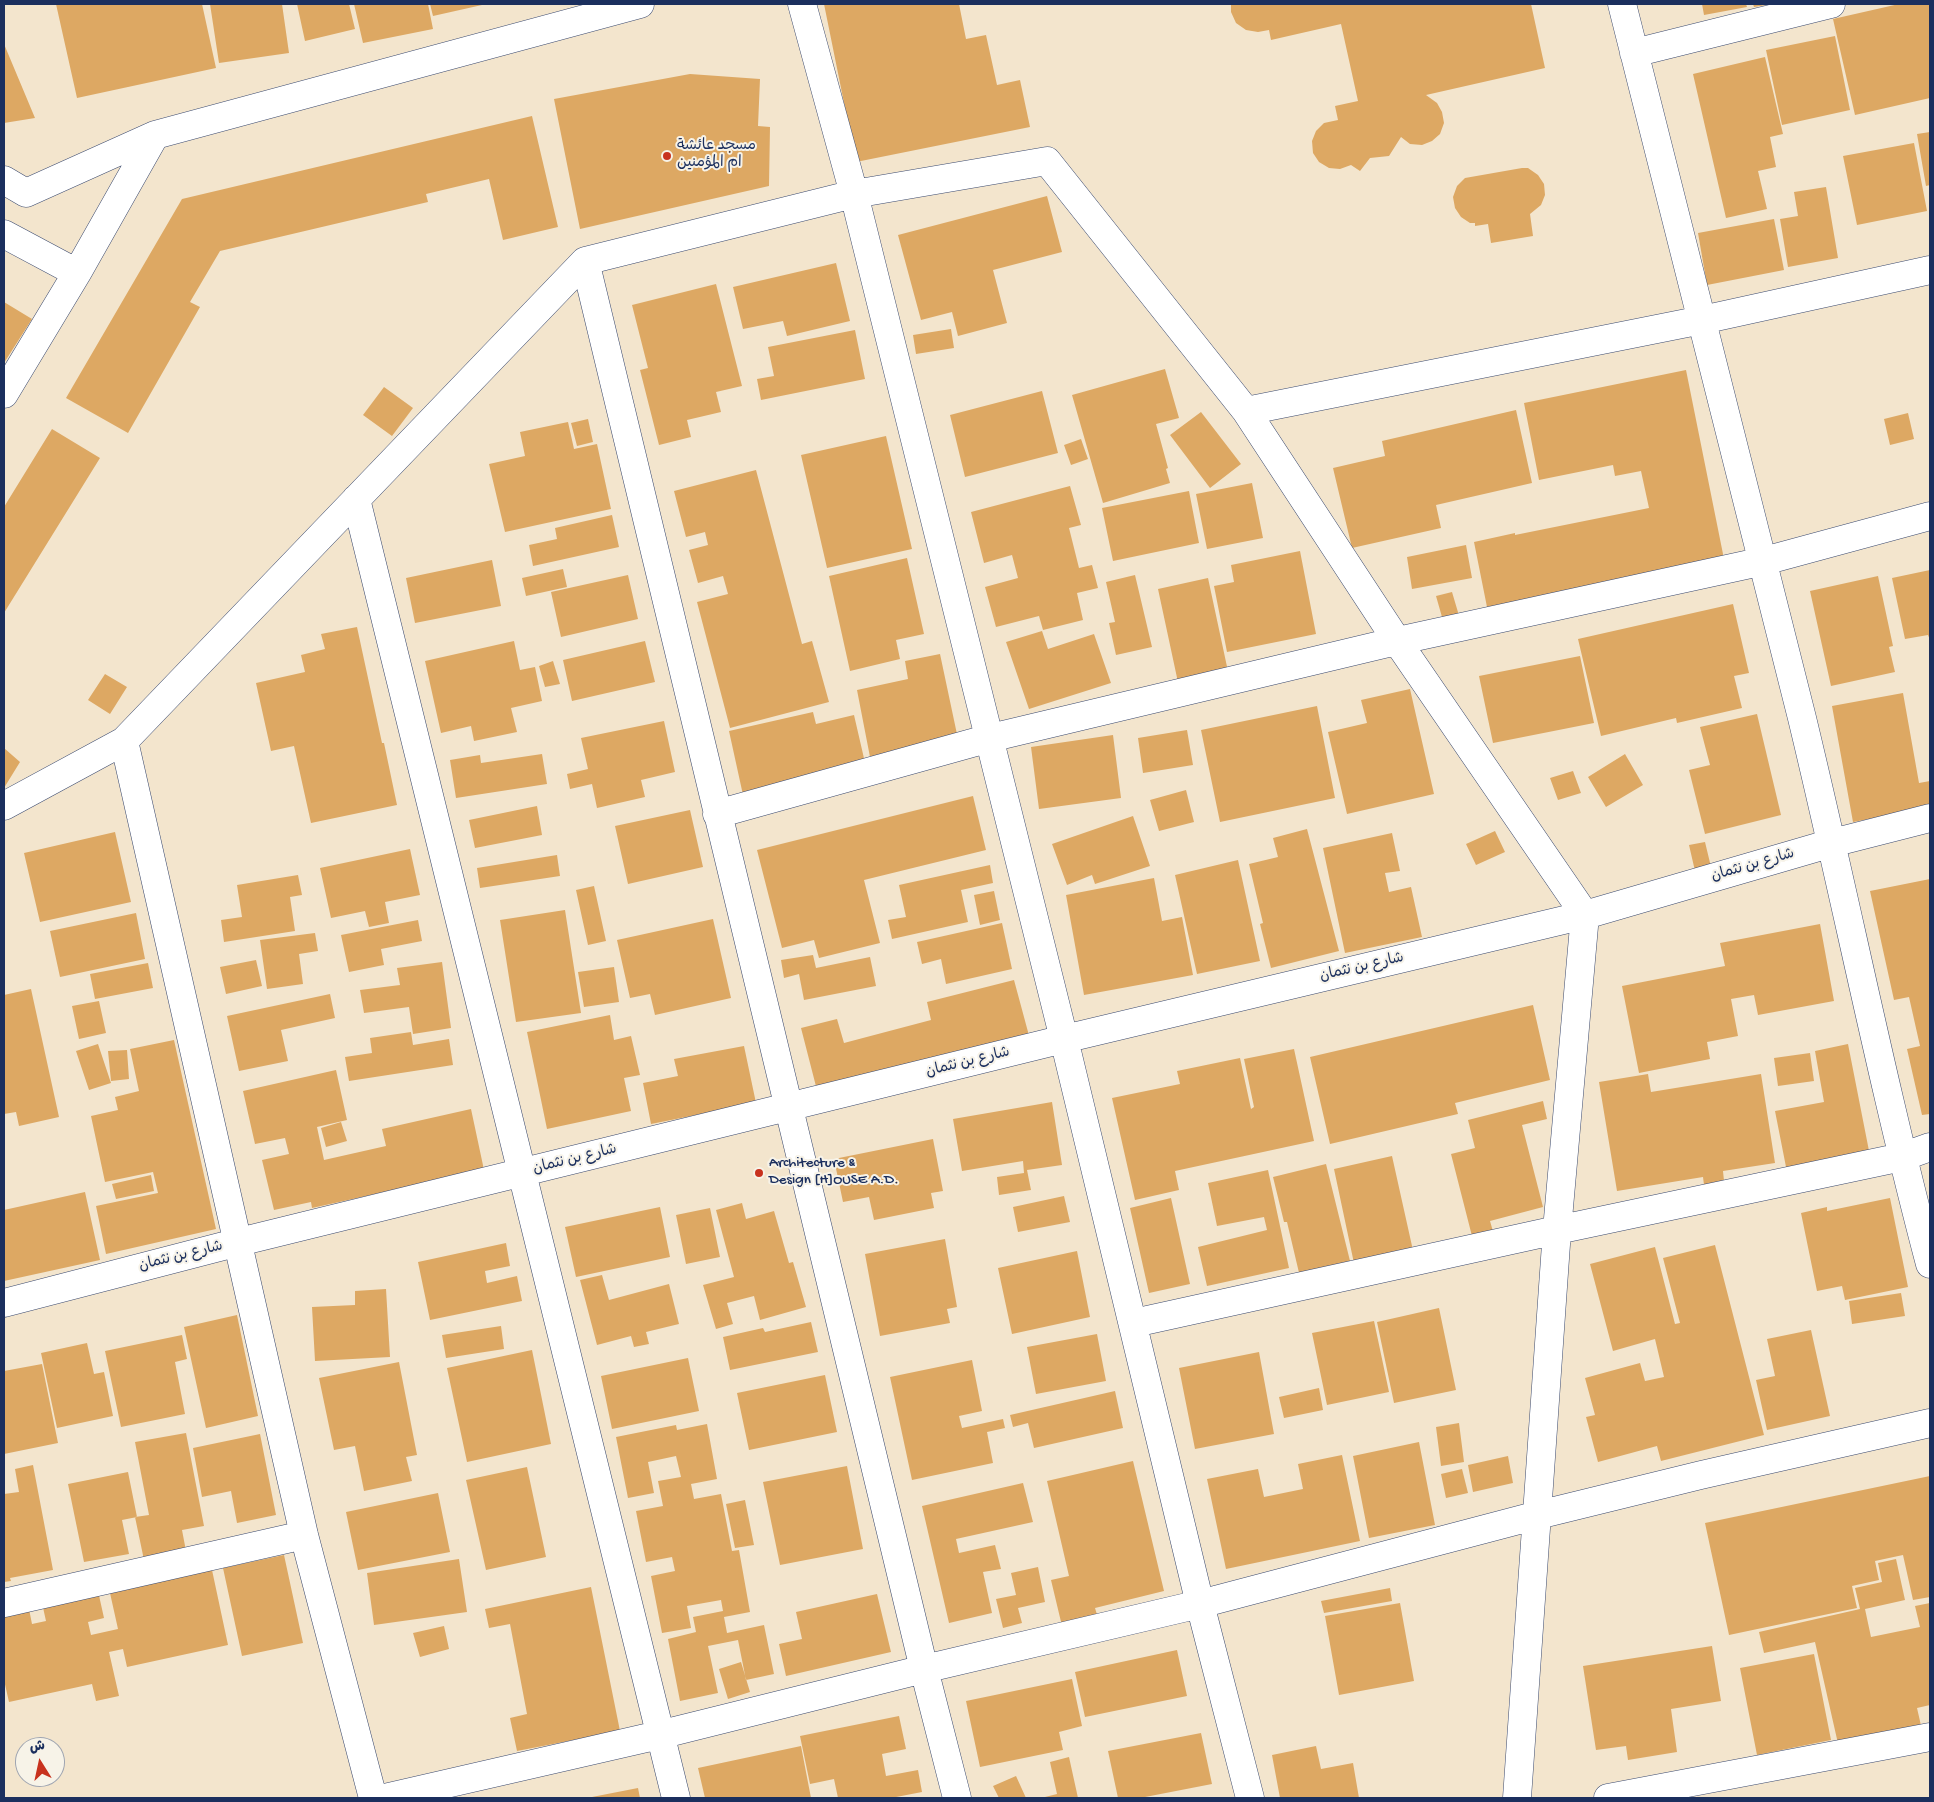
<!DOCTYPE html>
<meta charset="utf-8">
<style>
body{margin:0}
#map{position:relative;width:1934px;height:1802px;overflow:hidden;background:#f3e5cd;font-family:"Gochi Hand","Playpen Sans Arabic",sans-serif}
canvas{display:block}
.frame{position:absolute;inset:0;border:5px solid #1b2f5e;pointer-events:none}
.north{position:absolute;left:15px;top:1737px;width:50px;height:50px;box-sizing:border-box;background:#f7f3e8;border:1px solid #9fa5b1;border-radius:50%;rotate:350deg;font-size:14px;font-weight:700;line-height:20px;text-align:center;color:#1b2f5e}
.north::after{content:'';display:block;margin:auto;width:18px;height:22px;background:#c8321e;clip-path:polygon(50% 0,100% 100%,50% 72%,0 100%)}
</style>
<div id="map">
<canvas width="1934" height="1802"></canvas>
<div class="frame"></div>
<div class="north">ش</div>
</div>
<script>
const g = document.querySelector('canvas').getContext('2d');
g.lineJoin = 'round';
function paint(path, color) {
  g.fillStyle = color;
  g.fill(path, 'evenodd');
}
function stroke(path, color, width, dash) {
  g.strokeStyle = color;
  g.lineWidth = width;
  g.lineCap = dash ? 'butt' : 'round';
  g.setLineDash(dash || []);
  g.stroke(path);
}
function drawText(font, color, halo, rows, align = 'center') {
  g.font = font + ' "Gochi Hand","Playpen Sans Arabic",sans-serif';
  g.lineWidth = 4;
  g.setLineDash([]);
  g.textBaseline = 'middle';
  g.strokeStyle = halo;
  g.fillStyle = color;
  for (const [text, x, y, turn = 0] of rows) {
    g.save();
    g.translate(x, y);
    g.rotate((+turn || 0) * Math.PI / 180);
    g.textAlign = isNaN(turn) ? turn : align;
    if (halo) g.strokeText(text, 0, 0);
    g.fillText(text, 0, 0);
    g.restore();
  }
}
paint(new Path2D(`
 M56,4H202L216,68L77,98Z
 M210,4H282L289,53L219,63Z
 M297,4H349L355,29L305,41Z
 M354,4H428L433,29L363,43Z
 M430,4H482V5L433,16Z
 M824,4H959L966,39L986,35L997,85L1020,80L1030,127L856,162Z
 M1231,4H1531L1545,68L1426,95L1437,103L1442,112L1444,123L1440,134L1432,141L1422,145L1410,144L1401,137L1389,156L1370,158L1360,171L1351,165L1340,169L1329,168L1319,162L1313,153L1312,141L1316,131L1324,123L1338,120L1335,106L1358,101L1341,24L1271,40L1269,30L1258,32L1246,30L1236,23L1231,12Z
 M1702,4H1746L1747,7L1704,15Z
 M1753,4H1766V5L1754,7Z
 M1899,4H1930V98L1855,115L1833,19Z
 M1835,36L1850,110L1782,125L1766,50Z
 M4,44L35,118L4,123Z
 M1765,57L1783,134L1770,137L1776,167L1758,171L1767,209L1726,218L1693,74Z
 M690,74L760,79L758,126L770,127L769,186L580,229L554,99Z
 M532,116L558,227L503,240L489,179L426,194L428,202L220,251L190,302L200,307L128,433L66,398L182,199Z
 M1930,132V185L1926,186L1917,134Z
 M1914,143L1927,211L1857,225L1843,156Z
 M1522,168H1528L1538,175L1544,184L1545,195L1541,205L1530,214L1533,236L1491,243L1488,224L1475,226V223H1470L1461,217L1455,208L1453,197L1457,186L1465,178Z
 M1826,187L1838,258L1788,267L1780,219L1798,216L1794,192Z
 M1047,196L1062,252L993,270L1007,323L958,336L952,312L921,320L898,235Z
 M1774,219L1784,270L1707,285L1698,233Z
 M836,263L850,321L787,336L783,321L743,329L733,287Z
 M716,284L742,386L716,392L721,412L687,420L691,437L659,445L640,370L648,368L632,305Z
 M4,302L32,319L4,363Z
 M951,329L954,348L916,354L913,335Z
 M855,330L865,379L761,400L757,379L774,376L768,347Z
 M1165,369L1179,418L1156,424L1168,468L1166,469L1170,483L1103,503L1072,395Z
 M1686,370L1724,559L1487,607L1474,542L1515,533V535L1649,508L1641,471L1615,476L1613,465L1539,480L1524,403Z
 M384,387L413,408L392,436L363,415Z
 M1042,391L1058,453L965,477L950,415Z
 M1516,410L1532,483L1436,505L1441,528L1352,548L1333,468L1385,456L1382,441Z
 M1201,412L1241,464L1210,488L1170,435Z
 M1908,413L1914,439L1890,445L1884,419Z
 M588,419L593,442L577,446L571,423Z
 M568,422L574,449L597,444L611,509L505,532L489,464L525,456L520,432Z
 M52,429L100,458L4,613V507Z
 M886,436L912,549L827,568L801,455Z
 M1081,439L1088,459L1071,465L1064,445Z
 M756,470L802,644L812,641L829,702L730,728L697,602L728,594L723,576L698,583L689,550L708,545L705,532L686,537L674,491Z
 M1252,483L1263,538L1207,549L1196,494Z
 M1070,486L1081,525L1069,528L1079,568L1092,565L1098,588L1077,593L1083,620L1043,630L1039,616L996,627L985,587L1018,578L1012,555L984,563L971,512Z
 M1189,491L1199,543L1113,561L1102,508Z
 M612,515L619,547L533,566L529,545L557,539L555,528Z
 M1466,545L1472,578L1412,589L1407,557Z
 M1300,551L1316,634L1227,652L1214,586L1234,582L1231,565Z
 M907,558L924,634L896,640L900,659L850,671L829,576Z
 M492,560L501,606L415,623L406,578Z
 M563,569L567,587L526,596L522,578Z
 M1930,570V640L1928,635L1905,639L1892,578Z
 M628,575L638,619L561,637L551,592Z
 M1135,575L1152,647L1116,655L1109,623L1115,622L1106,582Z
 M1878,576L1893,646L1889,647L1895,672L1831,686L1810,591Z
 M1208,578L1229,676L1179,687L1158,589Z
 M1452,592L1460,619L1444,624L1436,596Z
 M1733,604L1749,673L1734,676L1742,708L1677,723L1676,718L1601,736L1578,639Z
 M357,627L382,743H384L397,805L311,823L294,746L271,751L256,683L305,672L301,655L325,649L321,634Z
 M1042,631L1048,649L1094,634L1111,683L1029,709L1006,642Z
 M514,641L520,670L535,667L542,701L511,708L517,732L474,741L471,726L441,733L425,661Z
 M645,641L655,682L572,701L563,660Z
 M940,654L958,739L870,757L857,690L908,679L905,661Z
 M1580,656L1594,723L1493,743L1479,676Z
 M553,661L560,684L545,687L539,666Z
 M105,674L127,687L110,714L88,700Z
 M1410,689L1434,794L1347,814L1328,732L1367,723L1361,700Z
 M1903,693L1919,783L1930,781V808L1853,822L1832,706Z
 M1317,706L1335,798L1220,822L1201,730Z
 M813,712L816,724L854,715L866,767L743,795L729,731Z
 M1757,714L1781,815L1705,834L1689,770L1710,765L1700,727Z
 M664,721L675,772L641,780L645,797L597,808L592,784L570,789L567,774L588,769L581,738Z
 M1187,730L1193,765L1143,773L1138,738Z
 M1113,735L1121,798L1039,809L1031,747Z
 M4,748L20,762L4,788Z
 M542,754L547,784L456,798L450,760L480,755L481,763Z
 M1625,754L1643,785L1606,807L1588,777Z
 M1573,771L1581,793L1558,800L1550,778Z
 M1186,790L1194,822L1159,831L1150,800Z
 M973,796L986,850L864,880L880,943L819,958L814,940L782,948L757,850Z
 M537,806L542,835L475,848L469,820Z
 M690,810L703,867L628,884L615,826Z
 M1133,816L1150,866L1095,884L1092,875L1067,885L1052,844Z
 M1307,829L1339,951L1271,968L1260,924L1263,923L1249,864L1278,857L1273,838Z
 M1495,831L1505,852L1476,865L1466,844Z
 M115,832L131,902L40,922L24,853Z
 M1392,833L1400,871L1385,873L1389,892L1411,887L1422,937L1345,953L1323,848Z
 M1705,842L1711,867L1695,871L1689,845Z
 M410,849L420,895L385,902L389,923L369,927L365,911L331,918L320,868Z
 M557,855L560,876L480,888L477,868Z
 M1238,860L1260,961L1197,974L1175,875Z
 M990,865L993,883L961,890L968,922L892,939L888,920L906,917L899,885Z
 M298,875L302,895L290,897L295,931L224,942L221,920L242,917L237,885Z
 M1154,878L1162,921L1182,917L1193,975L1084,995L1066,895Z
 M1930,879V1114L1922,1115L1907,1049L1920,1046L1909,997L1894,1000L1870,891Z
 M594,886L606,941L588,945L576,890Z
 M994,891L1000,920L980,925L974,895Z
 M565,910L581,1013L516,1022L500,920Z
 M136,913L145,959L60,977L50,931Z
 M713,919L731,998L655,1015L650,994L630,998L617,940Z
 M418,920L422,941L381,949L384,965L349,972L341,935Z
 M1002,923L1012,969L946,984L941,959L922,964L917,942Z
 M1820,924L1834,1001L1758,1015L1754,995L1731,999L1738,1036L1707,1042L1710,1059L1639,1073L1622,986L1725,966L1720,943Z
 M315,933L318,951L299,954L303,984L267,989L260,940Z
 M813,955L816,968L870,957L876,986L804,1000L799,974L784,978L781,960Z
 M256,960L262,986L226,994L220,967Z
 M442,962L451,1028L413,1034L409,1007L364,1013L360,990L400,985L397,968Z
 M148,963L153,988L95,999L90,974Z
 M614,967L619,1002L584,1007L578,972Z
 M1014,980L1031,1043L819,1098L801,1028L837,1019L844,1043L931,1020L927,1002Z
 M31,989L59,1117L19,1126L16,1112L4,1114V995Z
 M330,994L335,1018L281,1030L288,1061L239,1071L227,1016Z
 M99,1001L106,1033L79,1039L72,1006Z
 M1533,1005L1550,1080L1455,1103L1458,1114L1330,1144L1310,1057Z
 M610,1015L614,1040L631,1036L640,1075L624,1078L631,1111L547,1129L527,1032Z
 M411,1032L413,1045L449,1039L453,1065L349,1081L345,1057L372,1053L370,1038Z
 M174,1040L216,1229L106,1254L96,1206L158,1193L153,1172L105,1182L91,1116L118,1110L115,1097L139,1091L130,1049Z
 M98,1044L111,1083L89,1090L76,1051Z
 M1848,1044L1870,1156L1787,1172L1775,1111L1824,1102L1815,1051Z
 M744,1046L756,1103L651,1124L643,1083L678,1076L674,1059Z
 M1294,1049L1314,1141L1175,1171L1179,1190L1135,1200L1112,1098L1180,1084L1177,1071L1240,1058L1251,1109L1254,1107L1244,1059Z
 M127,1050L129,1079L111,1081L108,1051Z
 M1810,1053L1814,1081L1778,1086L1774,1058Z
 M336,1070L347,1120L317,1127L324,1160L386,1146L382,1129L471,1109L484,1170L312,1208L311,1202L274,1210L262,1160L289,1154L285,1138L255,1144L243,1091Z
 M1648,1074L1651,1092L1761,1074L1775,1163L1723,1171L1724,1181L1704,1185L1703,1177L1617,1191L1599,1082Z
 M1543,1101L1547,1119L1522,1125L1543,1207L1490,1221L1494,1235L1473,1240L1451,1154L1475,1148L1468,1120Z
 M1052,1102L1062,1165L1027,1170L1031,1190L999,1195L997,1177L1024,1173L1023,1161L962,1171L953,1119Z
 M341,1122L347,1141L326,1147L321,1128Z
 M933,1139L943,1191L931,1193L934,1208L874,1220L869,1197L843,1202L834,1159Z
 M1392,1156L1414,1255L1355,1268L1334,1169Z
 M1326,1164L1351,1265L1300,1277L1287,1222H1284L1273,1177Z
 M1268,1170L1289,1268L1207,1286L1198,1247L1267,1230L1264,1217L1217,1226L1208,1183Z
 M151,1175L154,1191L116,1199L112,1184Z
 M85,1192L100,1260L4,1281V1210Z
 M1064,1196L1070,1222L1018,1232L1013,1207Z
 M1171,1198L1190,1284L1149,1293L1130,1208Z
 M1890,1198L1908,1287L1845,1300L1842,1286L1817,1291L1801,1213L1827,1207V1211Z
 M742,1203L746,1219L774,1211L789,1263L793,1262L806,1307L760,1320L754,1296L727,1303L733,1324L716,1329L703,1285L734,1277L716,1210Z
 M660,1207L670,1257L576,1277L565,1227Z
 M710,1208L720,1257L686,1264L676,1215Z
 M945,1239L957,1307L947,1309L950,1323L880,1336L865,1254Z
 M506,1243L510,1266L485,1271L487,1283L517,1276L522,1301L430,1320L418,1262Z
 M1715,1245L1764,1435L1661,1461L1657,1446L1598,1462L1586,1417L1595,1415L1585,1378L1640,1363L1645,1381L1664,1377L1655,1339L1613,1351L1590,1264L1655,1247L1675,1324L1680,1323L1663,1258Z
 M1077,1251L1090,1317L1012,1334L998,1268Z
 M602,1275L609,1300L669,1284L679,1324L646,1332L649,1344L634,1347L631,1336L597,1345L580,1280Z
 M386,1289L390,1357L315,1361L312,1307L355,1305V1291Z
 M1901,1293L1905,1316L1852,1324L1849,1301Z
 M1439,1308L1456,1390L1394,1403L1377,1322Z
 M237,1315L258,1416L206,1428L184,1327Z
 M1374,1321L1389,1392L1327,1405L1312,1333Z
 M811,1322L818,1352L730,1370L723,1337L763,1328L765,1332Z
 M501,1326L504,1349L446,1358L442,1335Z
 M1811,1330L1830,1416L1767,1430L1756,1380L1775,1376L1767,1339Z
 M1097,1334L1106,1381L1036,1394L1027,1347Z
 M182,1335L187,1359L175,1362L185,1414L121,1427L105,1351Z
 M87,1343L94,1374L104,1372L113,1416L57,1428L41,1353Z
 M532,1350L551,1444L467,1462L447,1368Z
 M1259,1352L1274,1434L1195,1449L1179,1368Z
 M688,1358L699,1411L612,1429L601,1376Z
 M972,1360L982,1411L959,1416L962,1428L1003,1419L1005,1428L987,1432L993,1463L912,1480L890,1377Z
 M399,1362L417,1455L406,1457L412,1481L364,1491L355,1446L334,1450L319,1378Z
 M42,1364L58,1443L4,1454V1371Z
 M825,1375L837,1432L749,1450L737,1393Z
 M1319,1388L1323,1410L1284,1418L1279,1397Z
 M1115,1391L1123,1428L1034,1448L1028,1423L1013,1427L1010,1415Z
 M1459,1423L1464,1462L1441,1466L1436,1427Z
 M707,1424L717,1479L691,1484L694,1499L721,1494L732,1551L739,1550L750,1612L724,1617L727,1633L764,1625L774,1674L746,1680L738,1640L708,1646L718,1693L680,1701L668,1639L696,1632L693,1617L723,1611L721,1600L687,1606L691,1628L662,1633L651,1576L675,1571L672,1557L646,1562L636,1511L663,1506L658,1481L681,1477L676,1456L648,1462L654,1493L628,1498L616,1437L676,1425L677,1430Z
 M186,1433L204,1526L182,1530L186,1551L144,1560L135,1517L149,1515L135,1442Z
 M260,1434L276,1515L237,1523L231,1491L202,1497L193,1448Z
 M1419,1442L1435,1525L1369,1538L1353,1456Z
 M1342,1455L1360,1541L1226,1569L1207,1479L1258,1469L1264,1497L1303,1489L1298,1464Z
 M1508,1456L1513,1483L1473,1492L1468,1465Z
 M1133,1461L1164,1591L1095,1608L1098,1618L1062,1626L1051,1580L1069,1576L1047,1481Z
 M33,1465L53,1570L10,1578L11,1581L4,1582V1494L19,1492L15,1469Z
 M847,1466L863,1549L780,1565L763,1482Z
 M527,1467L546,1557L486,1570L466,1480Z
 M1462,1469L1468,1493L1446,1498L1441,1474Z
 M128,1472L137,1517L122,1520L129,1554L84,1562L68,1484Z
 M1930,1476V1597L1913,1600L1903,1555L1875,1561L1879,1580L1852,1586L1857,1608L1729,1635L1705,1523Z
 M1023,1483L1033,1522L956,1539L959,1553L995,1545L1001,1569L983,1572L992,1613L949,1623L922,1506Z
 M438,1493L450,1552L358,1570L346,1512Z
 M745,1500L754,1545L735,1548L726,1504Z
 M284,1555L303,1643L242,1656L223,1568Z
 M459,1559L467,1612L374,1625L367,1573Z
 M1896,1559L1905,1600L1865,1609L1871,1637L1920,1627L1915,1606L1930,1603V1705L1917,1708L1922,1730L1839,1748L1815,1642L1764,1653L1759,1632L1860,1609L1855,1588L1882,1582L1878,1563Z
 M1038,1567L1045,1602L1018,1608L1022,1623L1003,1628L996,1599L1016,1595L1011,1573Z
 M212,1570L228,1645L127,1667L123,1649L109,1652L119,1696L96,1701L92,1684L9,1702L4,1680V1609L28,1604L32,1624L46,1621L42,1603L98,1591L104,1618L88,1622L91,1635L118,1629L110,1593Z
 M591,1587L620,1731L517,1751L510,1718L527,1714L510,1624L489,1628L485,1609Z
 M1390,1588L1392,1601L1324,1613L1321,1601Z
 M877,1594L891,1652L786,1676L779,1644L802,1639L796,1612Z
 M1400,1603L1414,1681L1339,1695L1325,1616Z
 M444,1626L449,1649L420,1657L413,1633Z
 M1712,1646L1721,1701L1671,1709L1677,1752L1628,1760L1626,1746L1596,1750L1583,1666Z
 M1177,1650L1187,1696L1085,1717L1075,1672Z
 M1814,1654L1831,1740L1757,1755L1740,1668Z
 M741,1662L750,1692L728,1699L719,1669Z
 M1072,1679L1082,1726L1059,1732L1063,1750L980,1767L966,1701Z
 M899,1716L906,1749L882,1754L886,1776L918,1770L922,1792L891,1798H838L834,1779L810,1784L800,1736Z
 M1201,1733L1212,1784L1140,1798H1118L1108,1751Z
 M801,1746L811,1798H705L698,1768Z
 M1316,1746L1321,1769L1353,1763L1359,1798H1280L1272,1755Z
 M1069,1757L1078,1798H1041L1057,1794L1050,1762Z
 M1016,1776L1026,1798H999L993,1786Z
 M638,1788L640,1798H592V1797Z`), '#dda863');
const street = new Path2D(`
 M802,4L854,194L1064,1039L1200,1604L1250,1798
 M1622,4C1680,243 1744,479 1802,718C1846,900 1882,1083 1930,1264
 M1634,53L1831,4
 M4,180L26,193L155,135
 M4,234L77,273L155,135L640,4
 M585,261L924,1669L957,1798
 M4,394L77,273
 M1246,411L1702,320L1930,270
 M356,499L676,1798
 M124,741L304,1535L373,1798
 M4,806L124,741L585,261L854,194L1047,161L1246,411L1397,641L1585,915L1557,1230L1517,1798
 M717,814L990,738L1397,641L1764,561L1930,516
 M4,1303L239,1242L1064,1039L1585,915L1832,843L1930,818
 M1134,1323L1557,1230L1902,1157L1930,1147
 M4,1603L304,1535
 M385,1798L659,1735L924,1669L1200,1604L1538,1515L1701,1475L1930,1423
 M1608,1798L1930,1737`);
stroke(street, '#3b4a6f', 29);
stroke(street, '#fff', 28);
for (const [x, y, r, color] of [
 [667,156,5,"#c8321e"],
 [759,1173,5,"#c8321e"]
]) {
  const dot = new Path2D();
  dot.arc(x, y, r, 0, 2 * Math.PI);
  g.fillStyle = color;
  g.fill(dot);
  stroke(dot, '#f7f3e8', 2);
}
drawText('15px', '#1b2f5e', '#f7f3e8', [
 ["مسجد عائشة",677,147],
 ["ام المؤمنين",677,164],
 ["Architecture &",769,1164],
 ["Design [H]OUSE A.D.",769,1181]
], 'left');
drawText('15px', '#1b2f5e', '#f7f3e8', [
 ["شارع بن نثمان",1753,866,-16],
 ["شارع بن نثمان",1362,968,-13],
 ["شارع بن نثمان",968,1063,-14],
 ["شارع بن نثمان",575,1160,-14],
 ["شارع بن نثمان",181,1257,-14]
]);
</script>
